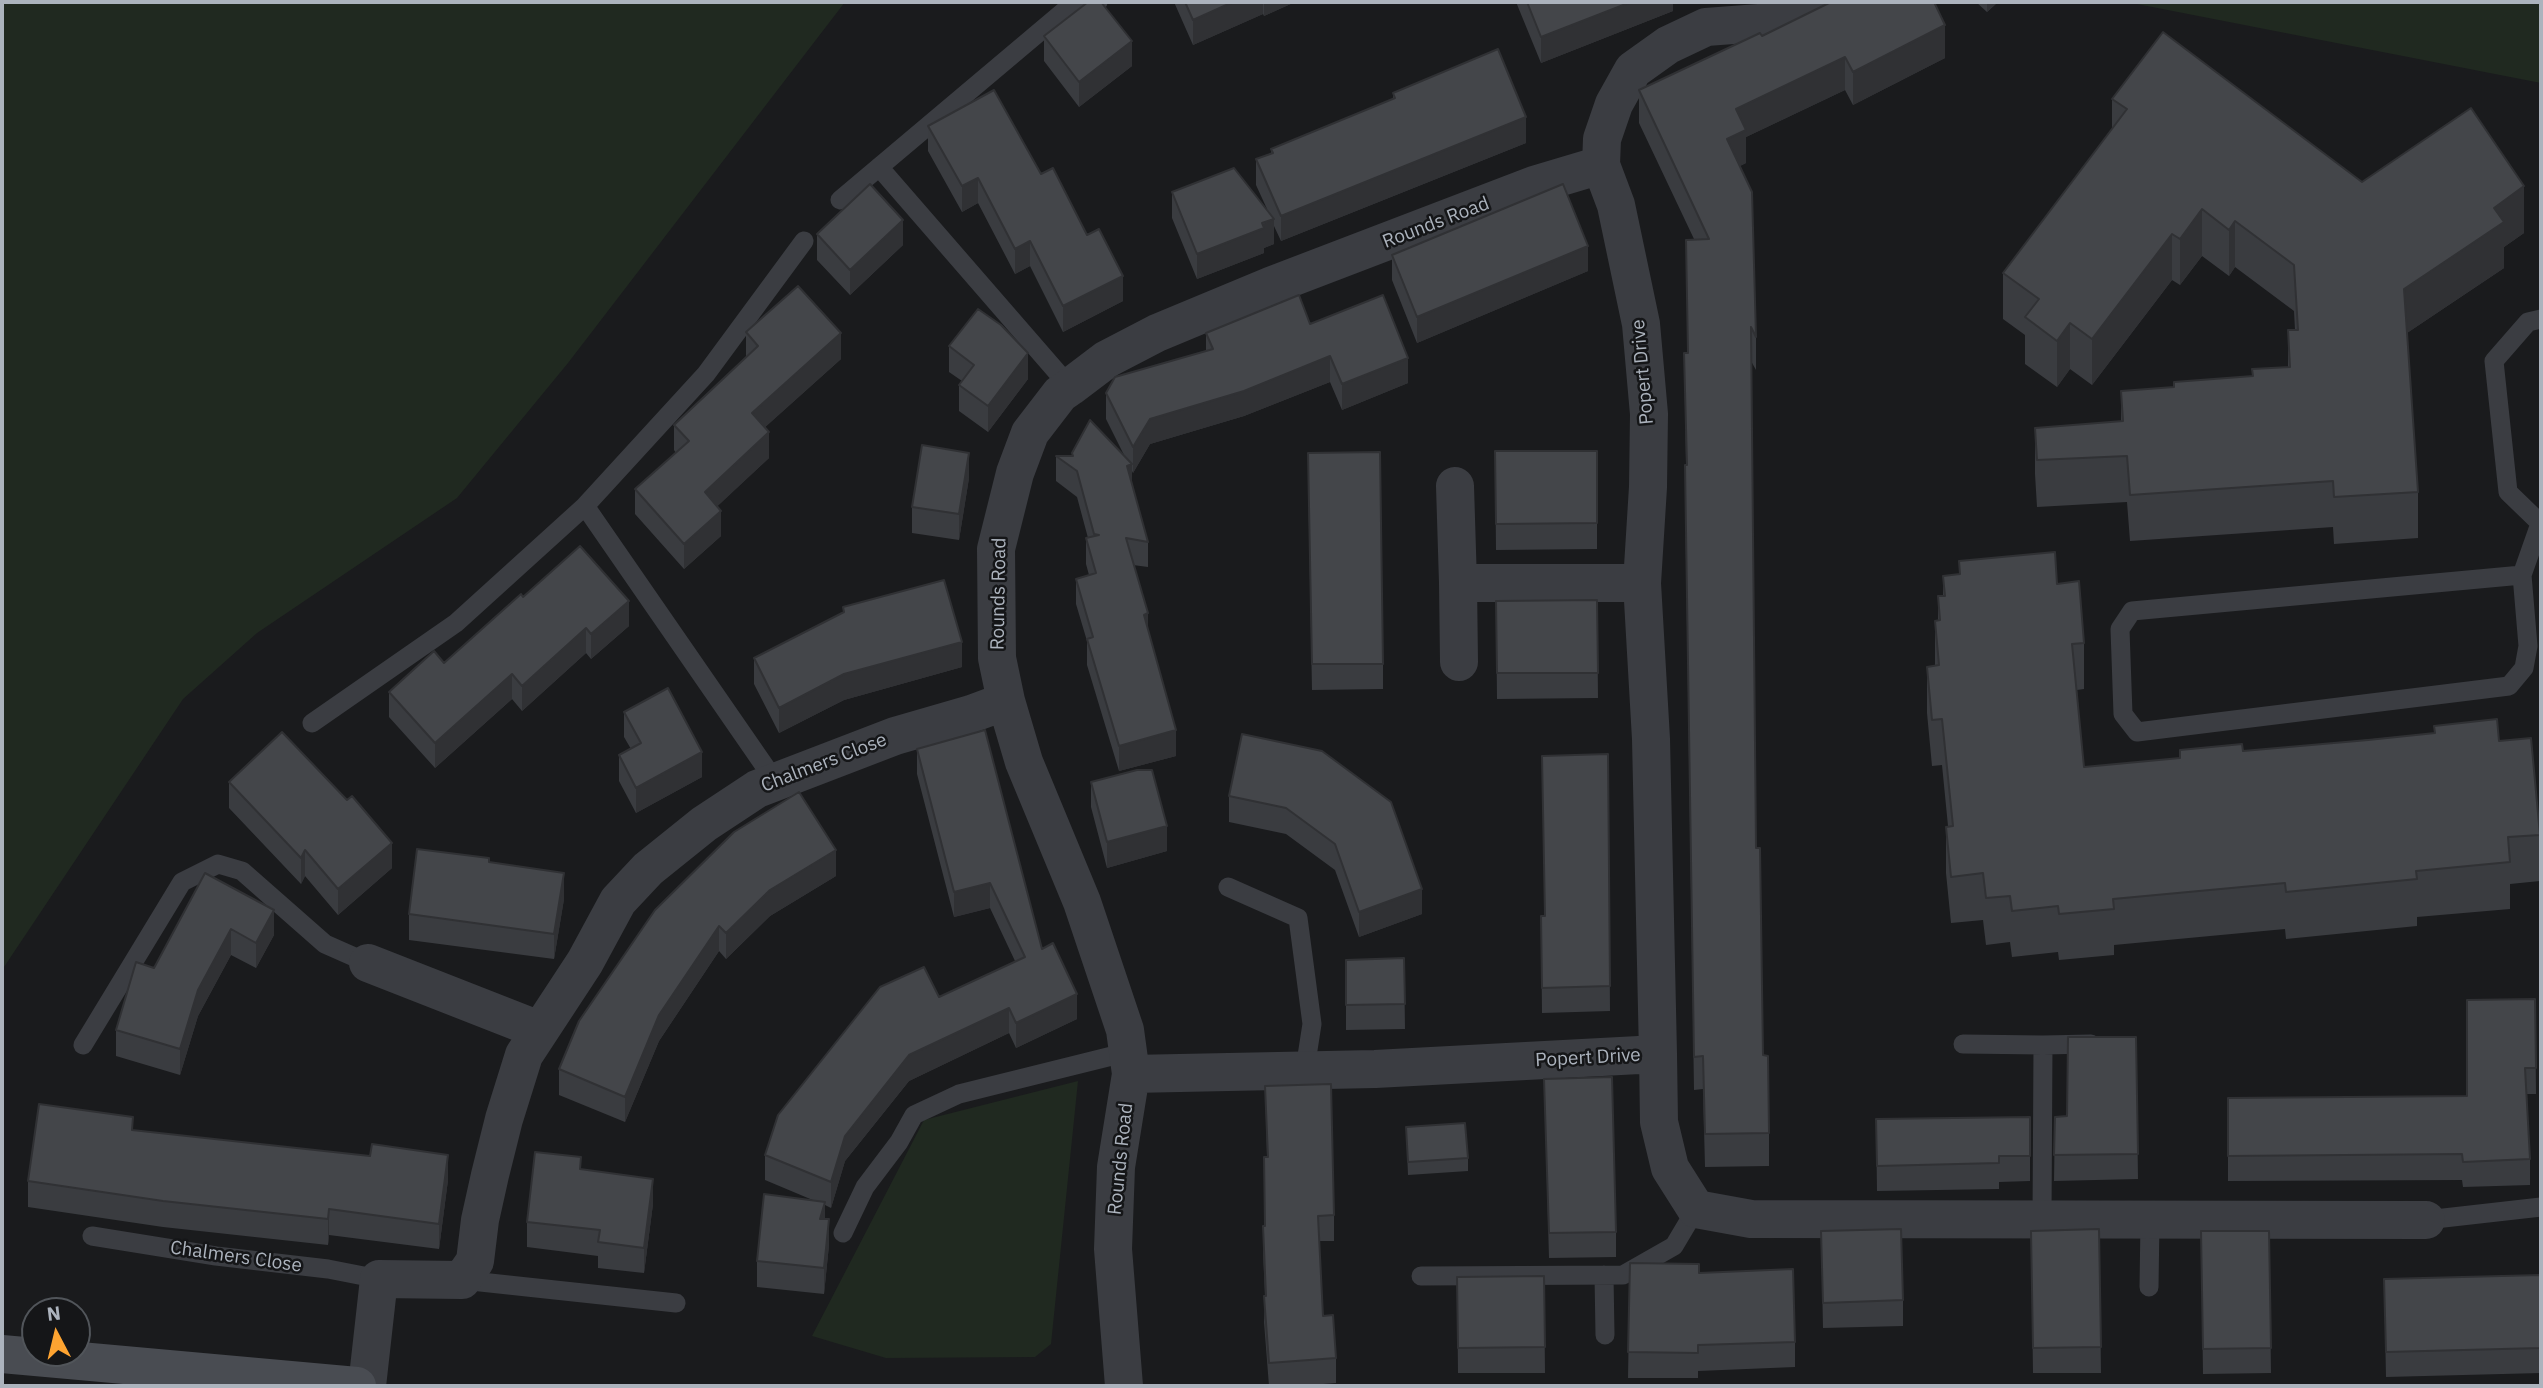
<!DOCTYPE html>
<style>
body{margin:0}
#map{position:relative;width:2543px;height:1388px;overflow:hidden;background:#1a1b1d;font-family:"IBM Plex Sans",sans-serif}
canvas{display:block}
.frame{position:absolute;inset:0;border:4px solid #acb3bd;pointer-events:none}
.north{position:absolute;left:21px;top:1297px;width:70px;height:70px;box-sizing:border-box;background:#151618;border:2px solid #51555a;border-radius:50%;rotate:353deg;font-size:19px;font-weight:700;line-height:28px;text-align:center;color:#acb3bd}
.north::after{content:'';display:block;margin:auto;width:24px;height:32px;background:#fea431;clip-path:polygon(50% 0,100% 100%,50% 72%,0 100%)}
</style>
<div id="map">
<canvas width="2543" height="1388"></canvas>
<div class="frame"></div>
<div class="north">N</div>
</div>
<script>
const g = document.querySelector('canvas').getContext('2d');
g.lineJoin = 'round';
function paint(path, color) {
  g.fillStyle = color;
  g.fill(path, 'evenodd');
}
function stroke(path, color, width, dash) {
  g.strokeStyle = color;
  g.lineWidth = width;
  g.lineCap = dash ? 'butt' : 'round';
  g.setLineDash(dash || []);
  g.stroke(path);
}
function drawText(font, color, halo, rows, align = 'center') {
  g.font = font + ' "IBM Plex Sans",sans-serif';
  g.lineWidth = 5;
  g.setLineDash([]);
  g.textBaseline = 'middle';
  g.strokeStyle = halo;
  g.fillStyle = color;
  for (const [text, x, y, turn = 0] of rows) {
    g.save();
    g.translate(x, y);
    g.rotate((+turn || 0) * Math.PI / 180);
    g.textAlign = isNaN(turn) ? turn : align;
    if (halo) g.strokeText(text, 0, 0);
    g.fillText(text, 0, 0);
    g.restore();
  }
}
paint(new Path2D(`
 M2,2H845L568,363L457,498L257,633L183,699L2,970Z
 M2135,2H2541V83L2137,4Z
 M1078,1081L1051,1344L1035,1357L886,1358L812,1336L924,1120Z`), '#202920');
stroke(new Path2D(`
 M879,167L1070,387
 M840,200L1069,7L1098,2
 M585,506L706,374L804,241
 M2539,522L2508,492L2494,361L2528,322L2541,319
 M2522,575L2132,611L2120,629L2123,714L2137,732L2509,686L2524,668L2528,646L2522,575L2541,521
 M312,723L456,623L585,506L775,781
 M1228,887L1298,918L1312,1024L1305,1069
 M1963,1044L2043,1045L2042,1218
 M83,1045L182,882L218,864L242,871L325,944L368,963
 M2043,1045L2091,1044
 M2426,1220L2541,1207
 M843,1233L865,1187L899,1142L914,1115L959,1094L1128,1052
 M92,1236L216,1256L328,1269L379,1279
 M1604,1275L1605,1335
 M1421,1276L1623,1275L1674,1246L1696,1209
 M462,1280L676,1303
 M2149,1287L2150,1221`), '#3b3d42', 19);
stroke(new Path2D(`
 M1455,486L1458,583
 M1459,662L1458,583H1642
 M368,963L539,1030
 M1658,1054L1659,1122L1670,1168L1696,1209L1751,1219L2426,1220
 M1131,1074L1375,1069L1658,1054L1651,739L1642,583L1648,487L1649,414L1641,324L1616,205L1601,165
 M367,1386L379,1279L462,1280L475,1261L480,1220L490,1175L504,1119L524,1055L585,962L618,901L648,869L704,824L757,789L895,736L971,714L1006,701
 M1124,1386L1113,1249L1116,1167L1131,1074L1125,1030L1082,902L1024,762L1006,701L997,658L996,549L1015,473L1030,433L1060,394L1070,387L1107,359L1157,333L1270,286L1534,185L1601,165L1602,139L1614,104L1633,70L1668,45L1706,27L1786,21L1819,2`), '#3b3d42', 38);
stroke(new Path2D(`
 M2,1354L357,1386`), '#494c52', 38);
paint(new Path2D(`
 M1174,2H1295L1264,16L1263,14L1193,45Z
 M1516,2H1673V11L1541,63Z
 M1976,2H1998L1987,12Z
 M1044,36L1132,66L1079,107L1044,61Z
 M1762,36L1945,58L1853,105L1845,90L1746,137V163L1740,166L1756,337V370L1751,361L1756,848L1763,1055L1769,1133V1166L1705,1167L1703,1089L1694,1090L1685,498V465H1686L1684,353H1688L1686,240L1694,239L1639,123V90Z
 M1393,93L1526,143L1281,241L1274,226V244L1264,248V253L1197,279L1172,218V192L1267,209L1256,185V159L1271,153V149L1393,99Z
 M2112,99L2362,182L2524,233L2504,247V268L2407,333L2418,492V538L2334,544L2333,527L2130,541L2127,502L2037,507L2035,474V428L2121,421V391L2174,387L2252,376L2288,367V330H2295L2294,311L2235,267L2229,276L2202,256L2180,285L2172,280L2092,385L2070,369L2057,387L2025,364V335L2003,319V273L2112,130Z
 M928,126L1041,174L1087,235L1123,301L1063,332L1030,266L1015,274L978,203L962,212L928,151Z
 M817,234L903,245L850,295L817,260Z
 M1392,255L1588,271L1417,343L1392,280Z
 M1310,324L1408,383L1342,410L1330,382L1244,416L1150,444L1133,473L1132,471V484L1148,542V567L1133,565L1176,756L1119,771L1087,665V641L1076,604V579L1089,575L1086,564V538H1088L1077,497L1056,481V456H1072V453L1125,457L1106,419V393L1206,351V333Z
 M746,332L841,359L765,427L769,458L717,506L721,536L684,569L635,514V489L676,453L674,450V425L746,358Z
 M949,346L1028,379L988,432L959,411V385L962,381L949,372Z
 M1495,451H1597V549L1496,550Z
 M969,478L959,540L912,533V507Z
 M1308,478L1383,664V689L1312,690Z
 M1959,561L2057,584L2084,643V689L2077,690L2084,767L2434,733V726L2499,741L2540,835V881L2510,884V909L2417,917V926L2286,939L2285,929L2114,945V955L2059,960L2058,952L2012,957L2010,942L1986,945L1983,920L1951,923L1946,873V827L1948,826L1942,765L1932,766L1927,713V667L1935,666V621H1938V596H1943V576L1959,574Z
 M523,597L629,626L591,659L586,653L522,711L512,699L435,768L389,717V692L444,663Z
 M1597,600L1598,698L1497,699L1496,601Z
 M843,607L962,667L844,700L779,733L754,684V658L843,613Z
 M624,712L702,777L636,813L619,781V755L631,749L624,737Z
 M1242,734L1422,914L1359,937L1335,870L1286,834L1229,822V796Z
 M917,749L1042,949L1077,1019L1016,1048L1009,1033L909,1081L845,1161L831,1208L825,1205V1219L829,1245L824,1294L757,1287V1261L815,1201L765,1180V1155L1015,961L990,908L954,917L917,774Z
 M1608,754L1610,1011L1542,1013L1541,916H1545Z
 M229,782L392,868L338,915L305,876L301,884L229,808Z
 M1091,782L1167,851L1107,868L1091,807Z
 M489,862L564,899L554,959L409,940V914Z
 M205,873L274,935L256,968L231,955L198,1016L180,1075L116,1056V1030L154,968Z
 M836,876L770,916L726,959L719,951L659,1041L625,1122L559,1095V1069L655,910Z
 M1404,958L1405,1029L1346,1030V960Z
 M2535,999L2536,1094H2527L2530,1159V1185L2463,1187L2462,1180L2228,1181V1098L2467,1096Z
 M2136,1037L2138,1179L2054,1181L2055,1117L2067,1116Z
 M1544,1079L1616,1232V1257L1549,1258Z
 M1265,1086L1334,1215V1241H1319L1323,1316L1336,1358V1383L1298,1386H1269L1264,1322L1265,1296L1263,1252V1226H1265L1264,1157H1267Z
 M2030,1117V1181L1999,1182V1189L1877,1191L1876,1119Z
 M1406,1127L1468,1158V1171L1408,1175Z
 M133,1130L448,1180L439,1249L329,1235L328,1245L163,1227L28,1207V1181Z
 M581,1169L653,1204L644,1273L598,1268V1256L527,1247V1222Z
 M2099,1229L2101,1373H2033L2031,1231Z
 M1821,1231L1903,1300V1326L1823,1328Z
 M2201,1231H2269L2271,1373L2203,1374Z
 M1630,1263L1699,1273L1795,1342V1367L1698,1371V1378H1628Z
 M2541,1275V1373L2386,1377L2384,1279Z
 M1544,1276L1545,1373H1458L1457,1277Z`), '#3a3c40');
paint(new Path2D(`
 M1233,2H1263V14L1193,45V20Z
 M1264,2H1295L1264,16Z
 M1631,2H1673V11L1541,63V37Z
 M1987,2H1998L1987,12Z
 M1945,25V58L1853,105V72Z
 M1132,41V66L1079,107V82Z
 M1845,57V90L1746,137V163L1727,172V139L1736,109Z
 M1526,117V143L1281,241V216Z
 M978,178V203L962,212V186Z
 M2524,186V233L2504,247V268L2404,335V289L2494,208Z
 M2202,209V256L2180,285V239Z
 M1274,219V244L1264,248V253L1197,279V254Z
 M903,220V245L850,295V270Z
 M2235,221V267L2229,276V230Z
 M2172,234V280L2092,385V339Z
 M1030,241V266L1015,274V249Z
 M1588,246V271L1417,343V317Z
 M1123,276V301L1063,332V306Z
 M2070,323V369L2057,387V341Z
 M841,333V359L752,439V413Z
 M1028,353V379L988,432V406Z
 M1330,356V382L1244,416L1150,444L1133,473V447L1150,419Z
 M1408,358V383L1342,410V384Z
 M769,432V458L705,518V492Z
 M969,453V478L959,540V514Z
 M1132,464V490L1127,466Z
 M721,511V536L684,569V544Z
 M629,601V626L591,659V634Z
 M1148,613V639L1144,615Z
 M586,628V653L522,711V686Z
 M962,642V667L844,700L779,733V708L844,674Z
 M512,674V699L435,768V743Z
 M1176,730V756L1119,771V746Z
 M702,752V777L636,813V788Z
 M1167,826V851L1107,868V842Z
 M392,843V868L338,915V889Z
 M305,850V876L301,884V858Z
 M836,850V876L770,916L726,959V933L770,890Z
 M564,873V899L554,959V934Z
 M990,883V908L954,917V892Z
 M1422,889V914L1359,937V912Z
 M274,910V935L256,968V943Z
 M719,926V951L659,1041L625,1122V1097L659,1015Z
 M231,929V955L198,1016L180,1075V1049L198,990Z
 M1077,994V1019L1016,1048V1023Z
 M1009,1008V1033L909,1081L845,1161L831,1208V1182L845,1136L909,1055Z
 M448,1155V1180L439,1249V1224Z
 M653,1179V1204L644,1273V1248Z
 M825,1202V1228L820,1219Z
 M329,1209V1235L328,1245V1219Z
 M829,1219V1245L824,1294V1268Z`), '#303134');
const building = new Path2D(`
 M1088,2H1101L1132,41L1079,82L1044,36Z
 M1185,2H1233L1193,20Z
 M1527,2H1631L1541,37Z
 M1831,2H1934L1945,25L1853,72L1845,57L1736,109L1746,130L1727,139L1752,192L1756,337L1751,327L1756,848H1760L1763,1055L1768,1056L1769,1133L1705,1134L1703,1056L1694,1057L1685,465H1687L1684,353H1688L1686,240L1709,239L1639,90L1760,33L1762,36Z
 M2163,32L2362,182L2471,108L2524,186L2494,208L2504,222L2404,289L2418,492L2334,497L2333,481L2130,495L2127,456L2037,460L2035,428L2123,421L2121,391L2174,387V382L2253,376L2252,369L2290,367L2288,330H2298L2294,265L2235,221L2229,230L2202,209L2180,239L2172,234L2092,339L2070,323L2057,341L2025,317L2039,299L2003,273L2127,109L2112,99Z
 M1498,49L1526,117L1281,216L1256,159L1273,153L1271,149L1395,98L1393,93Z
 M994,90L1041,174L1053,168L1087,235L1099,229L1123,276L1063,306L1030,241L1015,249L978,178L962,186L928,126Z
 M1234,168L1274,219L1262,223L1264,228L1197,254L1172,192Z
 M870,184L903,220L850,270L817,234Z
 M1563,184L1588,246L1417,317L1392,255Z
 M798,286L841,333L752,413L769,432L705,492L721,511L684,544L635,489L689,441L674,425L758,346L746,332Z
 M1299,295L1310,324L1383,295L1408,358L1342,384L1330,356L1244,391L1150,419L1133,447L1106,393L1115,377L1213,349L1206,333Z
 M978,309L1001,325L1028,353L988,406L959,385L974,365L949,346Z
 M1090,420L1132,464L1127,466L1148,542L1126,538L1148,613L1144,615L1176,730L1119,746L1087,639L1093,637L1076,579L1096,573L1086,538L1099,535L1094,534L1077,471L1056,456H1073L1072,453Z
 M922,445L969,453L959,514L912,507Z
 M1495,451H1597V523L1496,524Z
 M1380,452L1383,664H1312L1308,453Z
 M580,546L629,601L591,634L586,628L522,686L512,674L435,743L389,692L434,651L444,663L521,594L523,597Z
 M2055,552L2057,584L2079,581L2084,643L2072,644L2084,767L2180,758V750L2242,744L2243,751L2368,740L2435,733L2434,726L2497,719L2499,741L2531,738L2540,835L2508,837L2510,862L2416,871L2417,879L2286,892L2285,883L2113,899L2114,909L2059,914L2058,906L2012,911L2010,896L1986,898L1983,873L1951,877L1946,827L1953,826L1942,719L1932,720L1927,667L1939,665L1935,621L1940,620L1938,596H1945L1943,576L1960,574L1959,561Z
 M944,580L962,642L844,674L779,708L754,658L844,612L843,607Z
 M1597,600L1598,673H1497L1496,601Z
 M668,688L702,752L636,788L619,755L641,743L624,712Z
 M985,730L1042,949L1053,943L1077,994L1016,1023L1009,1008L909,1055L845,1136L831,1182L765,1155L778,1115L880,987L924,967L939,997L1025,957L990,883L954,892L917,749Z
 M282,732L347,800L352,796L392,843L338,889L305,850L301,858L229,782Z
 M1242,734L1322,751L1391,802L1422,889L1359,912L1335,844L1286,808L1229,796Z
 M1608,754L1610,986L1542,988L1541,916H1545L1542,756Z
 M1137,770H1152L1167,826L1107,842L1091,782Z
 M799,792L836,850L770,890L726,933L719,926L659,1015L625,1097L559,1069L579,1021L655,910L734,832Z
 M417,849L489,858V862L564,873L554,934L409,914Z
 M205,873L274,910L256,943L231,929L198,990L180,1049L116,1030L136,962L154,968Z
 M1404,958L1405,1004L1346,1005V960Z
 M2535,999L2536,1068H2525L2530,1159L2463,1162L2462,1154L2228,1156V1098L2467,1096V1000Z
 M2068,1037H2136L2138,1154L2054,1155L2055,1117L2067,1116Z
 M1612,1077L1616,1232L1549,1233L1544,1079Z
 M1331,1084L1334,1215L1318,1216L1323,1316L1333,1315L1336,1358L1269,1363L1264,1296H1266L1263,1226H1265L1264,1157H1268L1265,1086Z
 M39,1104L133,1117L132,1130L370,1156L372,1144L448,1155L439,1224L329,1209L328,1219L163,1201L28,1181Z
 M2030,1117V1156H1999V1163L1877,1166L1876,1119Z
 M1465,1123L1468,1158L1408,1162L1406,1127Z
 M535,1152L581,1157L580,1169L653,1179L644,1248L598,1242L600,1230L527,1222Z
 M764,1194L825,1202L820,1219H829L824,1268L757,1261Z
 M1901,1229L1903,1300L1823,1303L1821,1231Z
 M2099,1229L2101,1347L2033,1348L2031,1231Z
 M2201,1231H2269L2271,1348L2203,1349Z
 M1630,1263L1699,1264V1273L1793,1269L1795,1342L1698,1345V1353L1628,1352Z
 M2541,1275V1348L2386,1352L2384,1279Z
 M1544,1276L1545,1347L1458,1348L1457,1277Z`);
paint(building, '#44464a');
stroke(building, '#303134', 2);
drawText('19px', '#acb3bd', '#151618', [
 ["Rounds Road",1436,223,-21],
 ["Popert Drive",1643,372,-95],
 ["Rounds Road",999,594,-89],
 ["Chalmers Close",824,763,-21],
 ["Popert Drive",1588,1058,-3],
 ["Rounds Road",1121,1159,-84],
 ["Chalmers Close",236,1257,8]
]);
</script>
